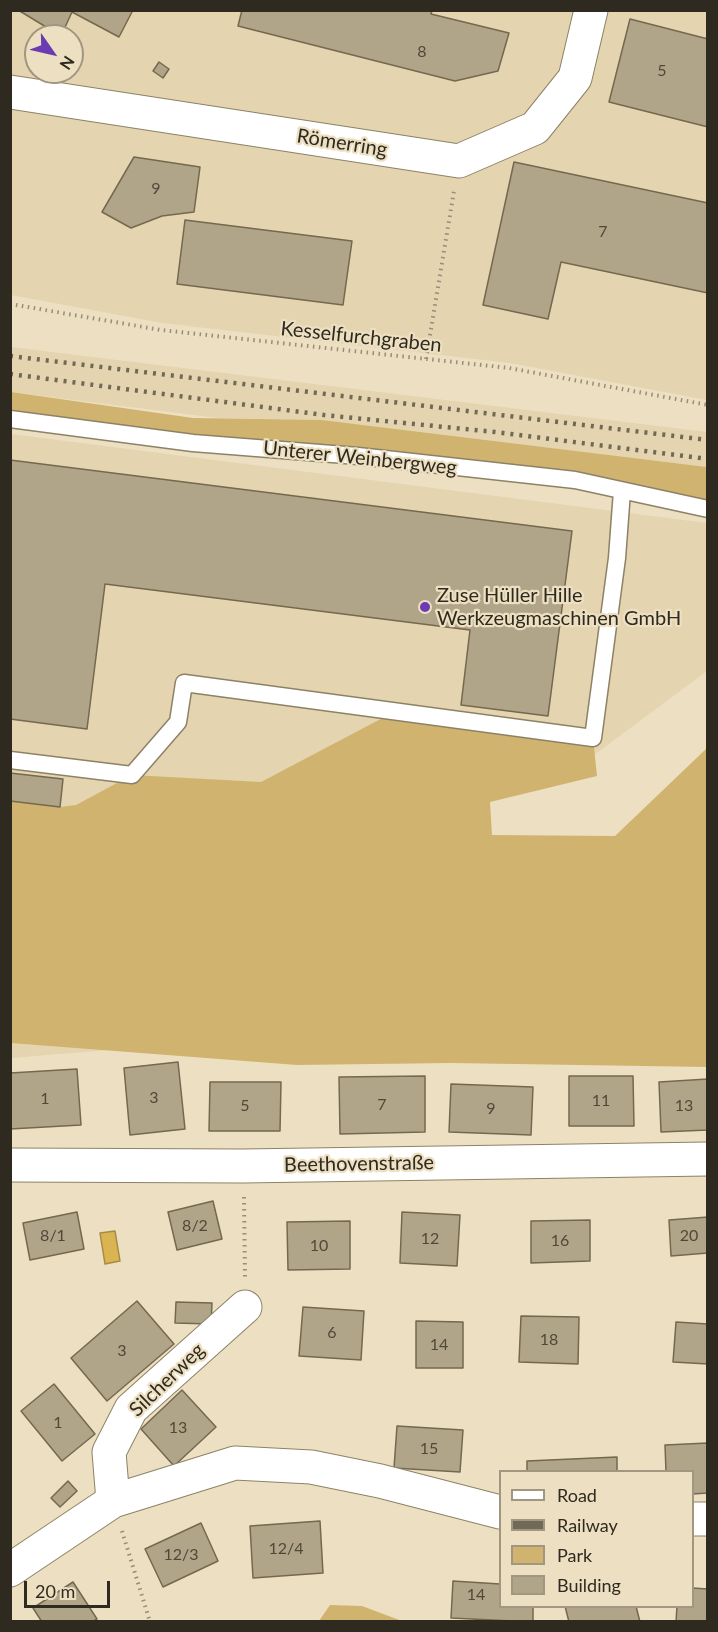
<!DOCTYPE html>
<meta charset="utf-8">
<style>
body{margin:0}
#map{position:relative;width:718px;height:1632px;overflow:hidden;background:#ede0c2;font-family:Lato,sans-serif}
canvas{display:block}
.frame{position:absolute;inset:0;border:12px solid #2f2a1f;pointer-events:none}
.legend{position:absolute;left:499px;top:1470px;width:195px;height:138px;box-sizing:border-box;background:#ede0c2;border:2px solid #a19781;margin:0;padding:8px 10px;list-style:none;font-size:18px;color:#2f2a1f}
.legend li{display:flex;align-items:center;gap:12px;height:30px}
.legend b{width:30px;border:2px solid #a19781}
.north{position:absolute;left:24px;top:24px;width:60px;height:60px;box-sizing:border-box;background:#ede0c2;border:2px solid #a19781;border-radius:50%;rotate:124deg;font-size:16px;font-weight:700;line-height:24px;text-align:center;color:#2f2a1f}
.north::after{content:'';display:block;margin:auto;width:21px;height:27px;background:#6a3bb2;clip-path:polygon(50% 0,100% 100%,50% 72%,0 100%)}
.scale{position:absolute;left:24px;top:1581px;width:86px;height:27px;box-sizing:border-box;border:3px solid #2f2a1f;border-top:0;padding-left:8px;font-size:18px;line-height:21px;white-space:nowrap;color:#2f2a1f;-webkit-text-stroke:4px #ede0c2;paint-order:stroke}
</style>
<div id="map">
<canvas width="718" height="1632"></canvas>
<div class="frame"></div>
<ul class="legend">
<li><b style="height:8px;background:#fff"></b>Road</li>
<li><b style="height:8px;background:#716957"></b>Railway</li>
<li><b style="height:16px;background:#d0b36e"></b>Park</li>
<li><b style="height:16px;background:#b1a589"></b>Building</li>
</ul>
<div class="north">N</div>
<div class="scale">20 m</div>
</div>
<script>
const g = document.querySelector('canvas').getContext('2d');
g.lineJoin = 'round';
function paint(path, color) {
  g.fillStyle = color;
  g.fill(path, 'evenodd');
}
function stroke(path, color, width, dash) {
  g.strokeStyle = color;
  g.lineWidth = width;
  g.lineCap = dash ? 'butt' : 'round';
  g.setLineDash(dash || []);
  g.stroke(path);
}
function drawText(font, color, halo, rows, align = 'center') {
  g.font = font + ' Lato,sans-serif';
  g.lineWidth = 4.5;
  g.setLineDash([]);
  g.textBaseline = 'middle';
  g.strokeStyle = halo;
  g.fillStyle = color;
  for (const [text, x, y, turn = 0] of rows) {
    g.save();
    g.translate(x, y);
    g.rotate((+turn || 0) * Math.PI / 180);
    g.textAlign = isNaN(turn) ? turn : align;
    if (halo) g.strokeText(text, 0, 0);
    g.fillText(text, 0, 0);
    g.restore();
  }
}
paint(new Path2D(`
 M10,11H707V400L510,363L162,323L11,295ZM36,36H72V72H36Z
 M11,347L707,432V467L322,420L217,418L11,392Z
 M11,434L707,523V671L578,767L474,744L451,1022L11,1058Z`), '#e4d4af');
paint(new Path2D(`
 M11,392L193,418L322,420L707,467V509L575,480L11,419Z
 M394,712L593,738L597,776L490,802L492,835L615,836L707,748V1067L451,1063L297,1065L11,1043L10,801L60,807L76,805L132,775L261,782Z
 M330,1605L362,1606L402,1621H319Z`), '#d0b36e');
const water = new Path2D(`
 M115,1231L120,1261L105,1264L100,1233Z`);
paint(water, '#dbb452');
stroke(water, '#a78b43', 1.5);
const building = new Path2D(`
 M18,10H133L119,37L72,12L61,36Z
 M242,10H432L431,14L509,33L498,71L455,81L238,26Z
 M630,19L708,39V127L609,102Z
 M159,62L169,69L163,78L153,71Z
 M134,157L200,167L194,212L162,216L131,228L102,212Z
 M514,162L708,203V293L561,262L548,319L483,305Z
 M185,220L352,241L343,305L177,284Z
 M10,460L572,531L548,716L461,705L470,630L105,584L87,729L10,719Z
 M10,773L63,779L60,807L10,801Z
 M178,1062L185,1129L130,1135L124,1068Z
 M77,1069L81,1125L10,1129V1073Z
 M425,1076V1132L340,1134L339,1077Z
 M569,1076H633L634,1126H569Z
 M708,1079V1130L661,1132L659,1082Z
 M210,1082H281L280,1131H209Z
 M451,1084L533,1087L531,1135L449,1132Z
 M213,1201L222,1239L177,1250L168,1212Z
 M77,1212L84,1249L30,1260L23,1223Z
 M402,1212L460,1215L457,1266L400,1263Z
 M708,1217V1253L671,1256L669,1220Z
 M590,1220V1261L531,1263V1221Z
 M350,1221V1269L288,1270L287,1222Z
 M137,1301L174,1344L107,1401L71,1358Z
 M176,1302L212,1303L211,1324L175,1323Z
 M303,1307L364,1311L361,1360L299,1356Z
 M521,1316L579,1317L578,1364L519,1362Z
 M416,1321L463,1322V1368H416Z
 M676,1322L708,1324V1364L673,1362Z
 M54,1384L95,1434L62,1461L21,1411Z
 M182,1390L216,1427L174,1466L141,1429Z
 M397,1426L463,1430L460,1472L394,1468Z
 M708,1443V1493L692,1494V1472H666L665,1445Z
 M617,1457V1472H527V1461Z
 M68,1481L77,1491L60,1507L51,1498Z
 M320,1521L323,1573L253,1578L250,1526Z
 M201,1523L218,1561L163,1587L145,1549Z
 M453,1581L500,1584V1606H533V1622L451,1618Z
 M73,1582L97,1619L92,1622H42L33,1608Z
 M692,1588L708,1589V1622H676L677,1606H692Z
 M565,1606H636L640,1622H569Z`);
paint(building, '#b1a589');
stroke(building, '#74684e', 1.5);
const service = new Path2D(`
 M10,419L193,443L358,456L575,480L708,509
 M10,760L132,775L178,722L184,683L593,738L617,558L622,491`);
const minor = new Path2D(`
 M10,92L459,161L535,128L575,78L591,10
 M10,1165L243,1166L708,1159
 M113,1501L109,1452L131,1409L245,1307
 M692,1519H708
 M10,1570L113,1501L235,1463L311,1467L380,1481L500,1512`);
stroke(service, '#8d8266', 19);
stroke(minor, '#8d8266', 35);
stroke(new Path2D(`
 M10,304L161,330L509,368L708,405
 M426,359L454,191
 M244,1197L245,1279
 M122,1531L150,1622`), '#978d78', 4, [1.5, 4.5]);
stroke(service, '#fff', 16);
stroke(minor, '#fff', 33);
stroke(new Path2D(`
 M10,356L708,440
 M10,374L324,415L495,432L708,459`), '#716957', 4.5, [3, 6]);
for (const [x, y, r, color] of [
 [425,607,6,"#6a3bb2"]
]) {
  const dot = new Path2D();
  dot.arc(x, y, r, 0, 2 * Math.PI);
  g.fillStyle = color;
  g.fill(dot);
  stroke(dot, '#ede0c2', 2);
}
drawText('16px', '#50493a', null, [
 ["8",422,52],
 ["5",662,71],
 ["9",156,189],
 ["7",603,232],
 ["3",154,1098],
 ["1",45,1099],
 ["11",601,1101],
 ["7",382,1105],
 ["5",245,1106],
 ["13",684,1106],
 ["9",491,1109],
 ["8/2",195,1226],
 ["8/1",53,1236],
 ["20",689,1236],
 ["12",430,1239],
 ["16",560,1241],
 ["10",319,1246],
 ["6",332,1333],
 ["18",549,1340],
 ["14",439,1345],
 ["3",122,1351],
 ["1",58,1423],
 ["13",178,1428],
 ["15",429,1449],
 ["12/4",286,1549],
 ["12/3",181,1555],
 ["14",476,1595]
]);
drawText('20px', '#2f2a1f', '#ede0c2', [
 ["Römerring",342,143,9],
 ["Kesselfurchgraben",361,337,6],
 ["Unterer Weinbergweg",360,458,6],
 ["Beethovenstraße",359,1164,-1],
 ["Silcherweg",167,1380,-44]
]);
drawText('20px', '#2f2a1f', '#ede0c2', [
 ["Zuse Hüller Hille",437,596],
 ["Werkzeugmaschinen GmbH",437,619]
], 'left');
</script>
